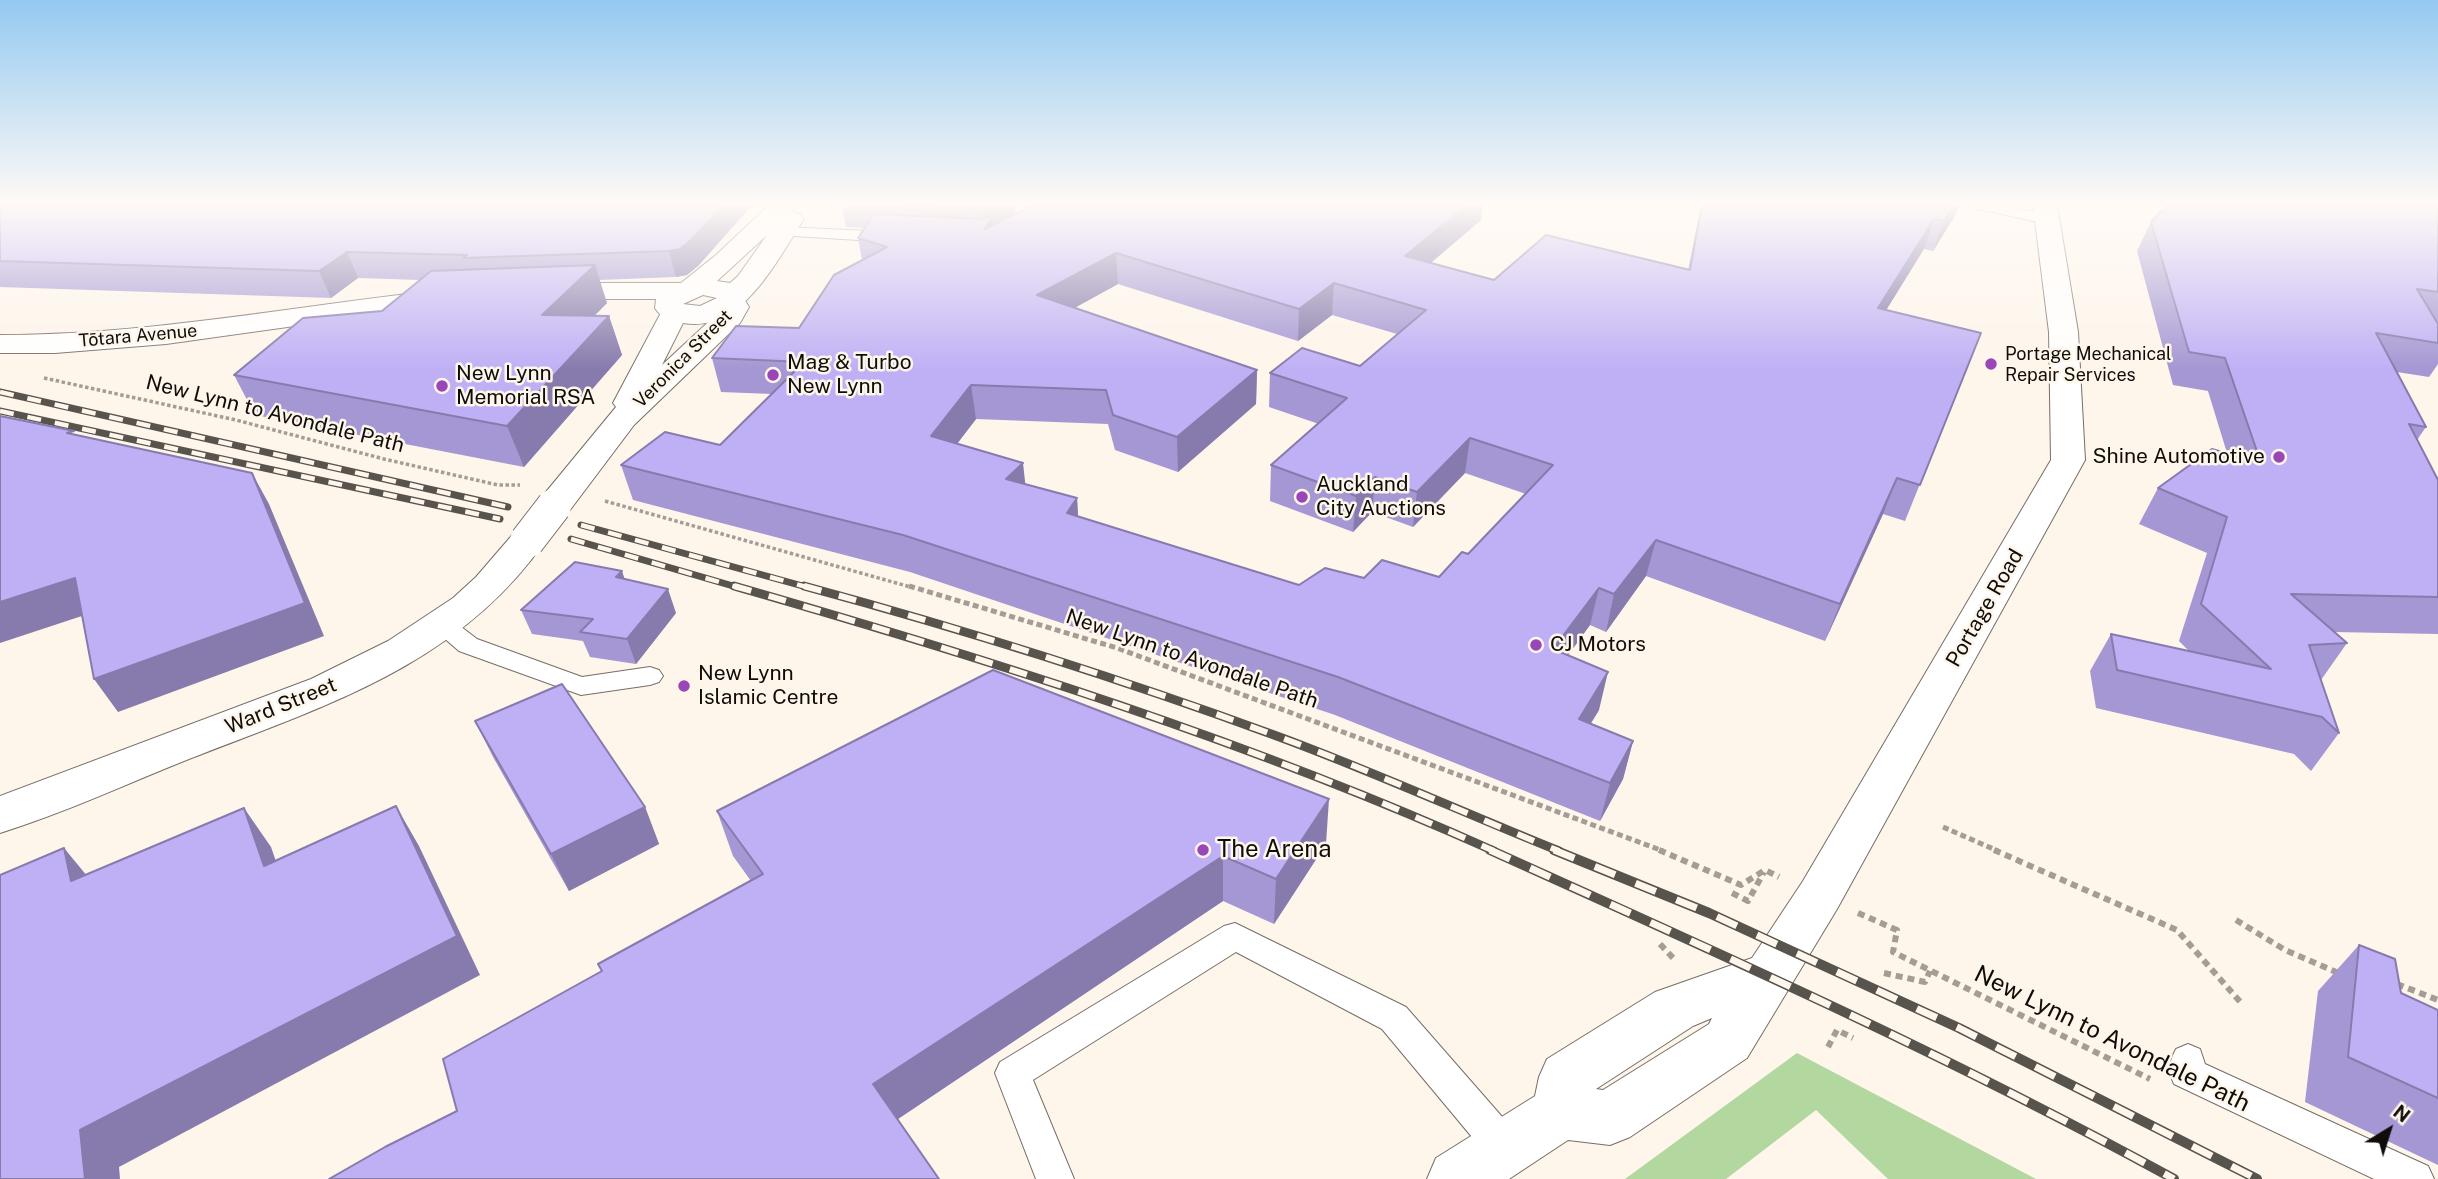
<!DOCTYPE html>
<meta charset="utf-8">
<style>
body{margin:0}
#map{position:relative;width:2438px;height:1179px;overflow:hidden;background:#fef5eb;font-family:"Public Sans",sans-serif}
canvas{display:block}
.north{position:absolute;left:2354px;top:1095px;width:70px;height:70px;-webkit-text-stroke:5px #fef5eb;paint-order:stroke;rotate:38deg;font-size:19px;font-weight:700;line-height:28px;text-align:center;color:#0f0d09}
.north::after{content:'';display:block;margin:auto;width:24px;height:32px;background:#0f0d09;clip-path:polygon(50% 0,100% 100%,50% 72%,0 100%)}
</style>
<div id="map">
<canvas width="2438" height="1179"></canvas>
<div class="north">N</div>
</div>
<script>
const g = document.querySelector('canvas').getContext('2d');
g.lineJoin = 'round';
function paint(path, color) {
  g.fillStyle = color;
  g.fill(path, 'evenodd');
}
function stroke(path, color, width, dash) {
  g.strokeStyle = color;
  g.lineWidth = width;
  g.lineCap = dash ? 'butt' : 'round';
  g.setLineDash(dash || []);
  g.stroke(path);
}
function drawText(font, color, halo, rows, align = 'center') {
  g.font = font + ' "Public Sans",sans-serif';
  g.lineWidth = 5;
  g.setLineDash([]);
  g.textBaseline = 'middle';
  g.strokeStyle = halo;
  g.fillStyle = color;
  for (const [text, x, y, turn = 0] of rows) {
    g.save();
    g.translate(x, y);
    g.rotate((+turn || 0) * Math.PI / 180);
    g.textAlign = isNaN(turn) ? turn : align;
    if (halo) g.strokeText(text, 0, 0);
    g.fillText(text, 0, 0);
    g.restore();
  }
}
paint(new Path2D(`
 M1797,1053L2036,1179H1888L1816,1110L1726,1179H1625Z`), '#b2d79f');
const service = new Path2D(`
 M1972,205H2003L2053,216L2055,219L2047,224L1974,208Z
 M783,227L891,232L899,237L891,242L777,235L775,232Z
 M442,617L451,619L477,639L582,677L650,667L659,670L663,676L659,682L650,685L581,695L459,651L429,625L433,619Z
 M1235,923L1406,1007L1518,1135L1524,1148L1518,1161L1505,1166L1492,1161L1382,1029L1236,952L1033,1080L1074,1179H1036L995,1073L1000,1062L1224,926Z
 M2188,1044L2200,1049L2205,1064L2428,1166L2434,1179H2374L2174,1084C2168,1071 2169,1062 2176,1049Z`);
const minor = new Path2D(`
 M730,290L740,292L749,307L740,323L634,425L567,514L554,517L541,514L536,506L541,498L616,407L613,403L664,307L674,304L684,307L688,313L662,365L718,313L721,307L716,298L720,292Z
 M527,530L540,533L545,541C460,665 322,707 189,759C126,784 64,813 0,833V796L311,679L388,641L453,598L476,577L514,533Z`);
const tertiary = new Path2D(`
 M769,205H796L791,212L800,214L804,219C777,260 742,334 683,323C671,321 661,318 655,308L656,299H551L541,297L537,291L541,285L551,283H681L716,255ZM767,235L738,276L730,283L717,281ZM703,295L717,298L700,306L683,304Z
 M442,290L452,292L456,298L452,304L166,344L55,353H0V335C149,335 294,306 442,290Z`);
const secondary = new Path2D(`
 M2033,205H2057L2078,332L2085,460L1837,909L1747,1058L1630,1137L1610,1145L1568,1140L1509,1179H1427L1436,1158L1535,1096L1539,1077L1547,1059L1655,992L1752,958L1803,881L2051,460L2049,332ZM1712,1018L1709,1024L1603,1090L1596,1089L1693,1026Z`);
stroke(service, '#766e66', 2);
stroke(minor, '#766e66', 2);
stroke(tertiary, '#766e66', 2);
stroke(secondary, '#766e66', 2);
stroke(new Path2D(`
 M44,378L236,420L384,459L498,485H520
 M605,501L914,588`), '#a39d95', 3.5, [3.5, 2.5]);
stroke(new Path2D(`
 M909,586L1117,648L1663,851
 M1943,827L1998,851`), '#a39d95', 5, [6, 3.5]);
stroke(new Path2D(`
 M1659,850L1741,885L1765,870L1779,877
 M1994,850L2177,930L2242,1004
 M1732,893L1748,901L1764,872
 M1858,913L1897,930L1893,952L2150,1079
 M2236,920L2285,950L2341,974
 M1660,944L1676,961
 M1884,973L1925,982L1930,971
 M2397,984L2438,1000
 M1828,1047L1837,1030L1853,1038`), '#a39d95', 6, [7, 5]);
paint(service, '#fff');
paint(minor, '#fff');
paint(tertiary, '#fff');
paint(secondary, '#fff');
const railFar2 = new Path2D(`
 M0,392L508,507
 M0,411L500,519
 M581,525L810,588
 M571,539L740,588`);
const railFar1 = new Path2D(`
 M734,586C992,660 1249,741 1494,851
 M804,586C963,629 1119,678 1274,735C1370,770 1464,813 1559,851`);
const rail = new Path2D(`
 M1490,850C1721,954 1952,1057 2174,1179
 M1554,850L1709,913L1959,1028L2257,1179`);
stroke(railFar2, '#57534d', 7);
stroke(railFar1, '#57534d', 9);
stroke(rail, '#57534d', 10);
stroke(railFar2, '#fef5eb', 4.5, [14]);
stroke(railFar1, '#fef5eb', 6, [18]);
stroke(rail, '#fef5eb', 7, [22]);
const minorBridge = new Path2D(`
 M527,541L554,506`);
stroke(minorBridge, '#766e66', 36, []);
stroke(minorBridge, '#fff', 34);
paint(new Path2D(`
 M0,205H752L699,265L687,275L676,277L599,280L607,303L594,316H609L622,355L524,467L255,415L234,375L382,311L420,280L358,278L331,298L0,287Z
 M842,205H1018L1012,215L1032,205H1483L1481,220L1431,263L1494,280L1688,270L1701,205H1959L1956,214L1933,251L1924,249L1886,310L1981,333L1905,521L1883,514L1825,641L1646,576L1606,632L1590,625L1568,655L1599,710L1590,724L1633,741L1623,779L1600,821L1335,715L910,572L633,500L621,465L720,445L772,394L721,392L712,358L799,328L862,260L858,238L865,228L846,227ZM1118,284L1298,341L1332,315L1397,334L1360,366L1270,373L1269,407L1319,424L1271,465L1270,501L1353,532L1372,512L1413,527L1465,473L1526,494L1468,554L1439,577L1364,578L1299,585L1078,516L1077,498L1025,484L957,444L976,419L1108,424L1115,450L1178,472L1256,404L1257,370L1074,308Z
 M2438,205V364L2429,377L2397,372L2426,427L2417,440L2438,480V634L2334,632L2347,643L2321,680L2339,733L2311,771L2294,754L2096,708L2090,671L2111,634L2190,652L2179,641L2207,553L2139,524L2158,488L2227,453L2208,391L2173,385L2137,251L2151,222Z
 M625,579L676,613L636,664L590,657L583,641L532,634L521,610Z
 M475,721L645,807L659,844L569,891L493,757Z
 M717,811L1326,844L1274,924L1223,901L898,1119L457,1111L602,971L598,964L751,881L733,856Z
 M2359,945L2401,993L2438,1010V1165L2305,1102L2318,991Z`), '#a497d3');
paint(new Path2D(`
 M724,205H752L699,265L687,275L676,277L669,251Z
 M989,205H1018L988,260L982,208Z
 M1467,205H1483L1481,220L1402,287L1405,256Z
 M1954,205H1959L1956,214L1933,251L1944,221Z
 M1934,219L1924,249L1867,341L1878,308Z
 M347,252L358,278L331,298L319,271Z
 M1116,253L1118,284L1040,327L1037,295Z
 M595,265L607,303L556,354L542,315Z
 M1334,283L1332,315L1298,341L1299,309Z
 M609,316L622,355L524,467L507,426Z
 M1257,370L1256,404L1178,472L1177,437Z
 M971,385L976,419L936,471L931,436Z
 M1470,438L1465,473L1413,527L1417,492Z
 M1023,463L1027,499L1006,479Z
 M252,473L269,504L324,636L118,712L94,679Z
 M1375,477L1372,512L1353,532L1356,496Z
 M1897,478L1883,514L1825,641L1840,604Z
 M1077,498L1079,534L1067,513Z
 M1656,540L1646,576L1606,632L1614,594Z
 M622,571L630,595L616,577Z
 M75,578L97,611L0,643V602Z
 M1599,588L1590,625L1545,687L1553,649Z
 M668,589L676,613L636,664L627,639Z
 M1608,672L1599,710L1570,758L1579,719Z
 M1633,741L1623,779L1600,821L1610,783Z
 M1329,799L1326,844L1274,924L1276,879Z
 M396,806L419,846L480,975L119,1167L120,1179H85L80,1130Z
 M645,807L659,844L569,891L551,854Z
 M244,808L271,847L291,905L264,866Z
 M64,848L97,888L71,881Z
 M1223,856V901L886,1127L873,1084Z`), '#867bac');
const building = new Path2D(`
 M0,205H724L692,239L680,249L669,251L463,258L467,255L347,252L319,271L0,261Z
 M910,205H989L982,208Z
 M1032,205H1467L1405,256L1494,280L1546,235L1690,270L1702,205H1954L1944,221L1934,219L1878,308L1981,333L1920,485L1897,478L1840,604L1656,540L1614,594L1599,588L1553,649L1608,672L1579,719L1633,741L1610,783L1338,677L903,535L621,465L665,432L720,445L804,362L712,358L736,326L799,328L834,275L887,247L858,238L874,214L985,219L993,215L985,229ZM1116,253L1299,309L1334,283L1426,310L1360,366L1302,348L1270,373L1347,398L1271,465L1356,496L1375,477L1417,492L1470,438L1553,465L1468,554L1462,552L1439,577L1382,560L1364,578L1325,568L1299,585L1067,513L1077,498L1006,479L1023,463L931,436L971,385L1106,390L1113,415L1177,437L1257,370L1037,295Z
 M2167,205H2438V292L2417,289L2438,324V343L2376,333L2426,427L2409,424L2438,480V597L2291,594L2347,643L2309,645L2339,733L2322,717L2117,670L2111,634L2271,669L2201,604L2227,517L2158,488L2212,449L2261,463L2225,358L2189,352L2151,222Z
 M595,265L542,315L609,316L507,426L234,375L303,318L382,311L431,271Z
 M0,416L74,431L67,433L252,473L305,603L94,679L75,578L0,602Z
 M575,562L622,571L616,577L668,589L627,639L580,632L593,619L521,610Z
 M993,670L1329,799L1276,879L1223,856L873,1084L939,1179H329L385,1147L457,1111L443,1059L602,971L598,964L763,874L717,811Z
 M562,684L645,807L551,854L475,721Z
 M396,806L457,936L80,1130L85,1179H0V875L64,848L71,881L244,808L264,866Z
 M2359,945L2395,959L2401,993L2438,1010V1098L2348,1057Z`);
paint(building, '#bfb0f5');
stroke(building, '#867bac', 2);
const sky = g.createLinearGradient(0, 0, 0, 370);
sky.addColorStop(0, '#94c9f1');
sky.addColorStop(0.55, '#fffaf6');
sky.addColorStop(1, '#fffaf600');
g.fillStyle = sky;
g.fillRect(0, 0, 2438, 370);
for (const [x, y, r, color] of [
 [1991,364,7,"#9947b7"],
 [773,375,7,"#9947b7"],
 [442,386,7,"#9947b7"],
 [2279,457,7,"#9947b7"],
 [1302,497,7,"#9947b7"],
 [1536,645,7,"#9947b7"],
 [684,686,7,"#9947b7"],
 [1203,850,7,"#9947b7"]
]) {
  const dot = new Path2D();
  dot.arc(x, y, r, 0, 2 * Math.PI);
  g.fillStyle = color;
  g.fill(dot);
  stroke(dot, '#fef5eb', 2.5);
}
drawText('18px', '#0f0d09', '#fef5eb', [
 ["Tōtara Avenue",138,336,-5],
 ["Veronica Street",683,359,-45]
]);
drawText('18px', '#0f0d09', '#fef5eb', [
 ["Portage Mechanical",2005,354],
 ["Repair Services",2005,375]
], 'left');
drawText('21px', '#0f0d09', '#fef5eb', [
 ["Mag & Turbo",787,363],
 ["New Lynn",787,387],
 ["New Lynn",456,374],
 ["Memorial RSA",456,398],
 ["Shine Automotive",2265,457,"right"],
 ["Auckland",1316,485],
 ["City Auctions",1316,509],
 ["CJ Motors",1550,645],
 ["New Lynn",698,674],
 ["Islamic Centre",698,698]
], 'left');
drawText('21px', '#0f0d09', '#fef5eb', [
 ["New Lynn to Avondale Path",275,414,14],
 ["Portage Road",1985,608,-60],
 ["New Lynn to Avondale Path",1192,659,19],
 ["Ward Street",281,706,-22]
]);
drawText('24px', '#0f0d09', '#fef5eb', [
 ["The Arena",1217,850]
], 'left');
drawText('24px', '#0f0d09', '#fef5eb', [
 ["New Lynn to Avondale Path",2112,1039,26]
]);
</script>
